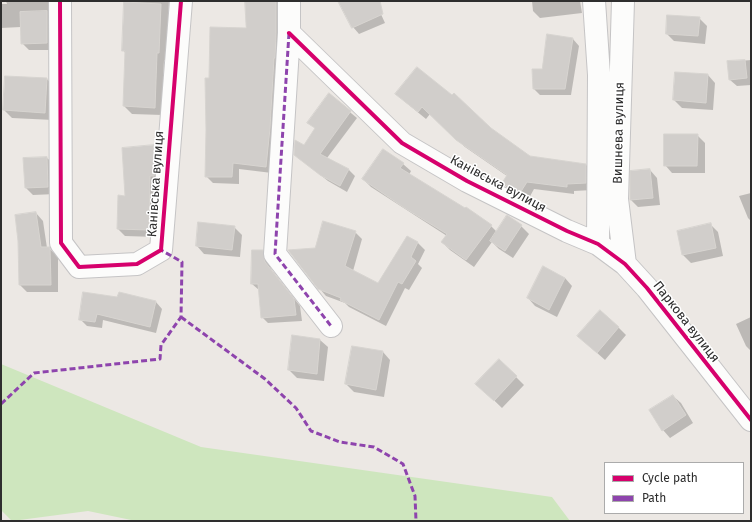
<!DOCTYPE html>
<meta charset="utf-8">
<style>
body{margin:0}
#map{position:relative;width:752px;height:522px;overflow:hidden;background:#ece8e4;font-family:"Fira Sans",sans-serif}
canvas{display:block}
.frame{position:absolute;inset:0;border:2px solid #2e2e2e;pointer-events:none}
.legend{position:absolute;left:604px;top:462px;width:140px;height:52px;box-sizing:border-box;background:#fff;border:1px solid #ababab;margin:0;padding:5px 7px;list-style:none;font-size:12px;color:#2e2e2e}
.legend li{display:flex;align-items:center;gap:8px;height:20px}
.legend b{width:20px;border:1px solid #ababab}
</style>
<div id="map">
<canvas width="752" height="522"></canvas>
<div class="frame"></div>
<ul class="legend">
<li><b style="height:5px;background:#d6006c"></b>Cycle path</li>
<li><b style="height:5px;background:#8e44ad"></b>Path</li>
</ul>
</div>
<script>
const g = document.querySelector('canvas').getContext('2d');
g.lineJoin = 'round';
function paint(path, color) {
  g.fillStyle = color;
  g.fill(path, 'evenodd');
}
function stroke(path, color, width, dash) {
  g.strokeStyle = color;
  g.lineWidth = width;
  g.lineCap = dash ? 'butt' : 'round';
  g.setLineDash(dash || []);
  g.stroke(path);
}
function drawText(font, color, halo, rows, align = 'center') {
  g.font = font + ' "Fira Sans",sans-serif';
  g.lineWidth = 3;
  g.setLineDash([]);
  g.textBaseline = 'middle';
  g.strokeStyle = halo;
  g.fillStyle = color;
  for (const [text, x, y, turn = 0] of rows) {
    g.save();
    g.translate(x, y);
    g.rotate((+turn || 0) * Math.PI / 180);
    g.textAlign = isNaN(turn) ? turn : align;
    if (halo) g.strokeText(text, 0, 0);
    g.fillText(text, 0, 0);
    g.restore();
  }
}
paint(new Path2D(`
 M1,364L201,447L552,497L570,521H136L88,511L12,521L1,510Z`), '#cee6be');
paint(new Path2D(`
 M6,1H53V50H29L22,43L21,27L1,28V4H7Z
 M125,1H169L166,60H164L162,115L132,114L124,106L126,54L123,50Z
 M246,1H282L272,173L239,169V184L213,183L206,176L210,79L247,29Z
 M339,1H375L385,23L359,34L353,27Z
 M532,1H580L582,13L540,18L533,11Z
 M699,18L707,26L705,44L674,41L667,34Z
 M573,39L579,46L571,95H540L534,89L533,70H542Z
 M751,60V85L737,86L730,80L728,62Z
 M708,75L715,83L713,110L682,108L674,100Z
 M47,79L54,87L53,120L12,118L4,110Z
 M329,95L357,118L327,158L349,170L355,176L347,192L328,181L295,155L304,146L316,129L309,123Z
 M404,101L490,129L530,157L586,165L593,172V190L574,191V194L534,189L528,200L510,191L503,183L507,176L465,147L430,114L426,119Z
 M697,135L705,143V173H672L665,165Z
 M153,146L161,154L156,237L125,236L118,229Z
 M47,158L55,165L56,194L33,195L26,188L24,159Z
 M403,164L411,171L409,175L491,226L497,232L521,226L529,234L513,258L499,249L492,242L474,267L450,250L442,242L447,236L371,187L363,179Z
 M650,170L657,178L660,205L638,207L631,200Z
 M751,193V221L748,218L739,196Z
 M36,213L43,221L47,248H49L58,257V292H27L20,285Z
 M710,224L718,232L723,256L691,263L683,255L678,232Z
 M234,227L242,235L240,257L204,254L197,246Z
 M355,232L362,239L353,271L378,284L407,237L418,243L425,250L418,264L422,268L409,290L405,288L386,326L349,307L345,303L326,296L319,288L316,249Z
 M262,251L268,257L271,269L300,306L302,321L268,323L262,317L259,290L252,284Z
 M544,268L565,278L572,286L557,317L535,306L528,298Z
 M119,293L156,302L162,309L156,333L103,320L102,328L87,326L80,319L118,298Z
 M751,317V351L746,346L736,324Z
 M618,327L626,335L605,360L578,336Z
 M320,340L328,347L324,381L297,378L289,370Z
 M383,352L390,360L384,397L354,392L346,384Z
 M499,360L524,385L502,408L477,384Z
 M673,396L681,403L693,423L670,438L663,430Z`), '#0003');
const building = new Path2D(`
 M245,1H276V33L275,58H274L270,128L266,167L233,163L232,177H205L206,130L205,78H209L210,27L246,28Z
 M338,1H380L383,14L352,28Z
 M124,2L161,4L159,53H157L155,108L123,106L125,51H122Z
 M47,11V43L21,44L20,12Z
 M667,15L700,17L698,36L666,34Z
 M547,34L573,38L565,89H533L532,69H542Z
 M745,60L747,78L729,80L727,61Z
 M417,67L452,95L454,93L491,128L530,156L586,164V183L567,184V187L527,182L520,193L502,183L507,175L456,140L422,107L418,112L395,94Z
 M675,72L708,74L706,103L673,100Z
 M5,76L47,78L45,113L3,110Z
 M329,93L351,111L320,154L349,169L340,186L320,175L294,155L295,140L304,145L315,128L307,123Z
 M664,134H698L697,166H664Z
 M154,145L155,167L154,176H150L149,230L117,229L118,195L125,196L122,148Z
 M383,149L404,163L400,168L465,208L466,207L492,225L466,260L441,242L447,234L403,207L362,179Z
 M47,157L48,187L25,188L23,158Z
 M650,169L653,198L630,200V171Z
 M36,212L41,247H50V249L51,285H19L18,241L15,215Z
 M507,215L522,225L505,251L490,241Z
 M323,221L356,231L345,266L378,283L407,236L418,242L411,257L416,261L402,284L398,282L379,320L340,300L341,298L318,289L288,250L315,248Z
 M198,222L235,226L232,250L196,246Z
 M711,223L716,248L682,255L677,231Z
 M252,250H263L265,262L294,299L296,315L261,318L258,284H251Z
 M543,266L565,278L549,310L527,298Z
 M83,292L117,297L119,292L156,301L150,327L97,314L95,322L79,320Z
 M600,310L619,327L597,353L577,336Z
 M292,335L320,339L317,374L288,370Z
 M352,346L383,351L376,390L345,384Z
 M499,359L517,376L494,401L475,384Z
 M673,395L686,415L662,431L649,410Z`);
paint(building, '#d1cecb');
stroke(building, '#d7d4d0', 1);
const minor = new Path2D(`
 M60,1L61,243L79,267L137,264L161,250L181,1
 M289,1V33L275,254L331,326
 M594,1L599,75L598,244
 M623,1L617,199L625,264
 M289,33L402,143L467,181L567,231L598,244L625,264L647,288L751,420`);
stroke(minor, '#c5c4c5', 24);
stroke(minor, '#fcfcfb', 22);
stroke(new Path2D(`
 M289,33L275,254L331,326
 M181,317L265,379L296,408L311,431L340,442L374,447L403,464L415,496L416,521
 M1,404L34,373L160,359L161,345L181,317L182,262L161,250`), '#8e44ad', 3, [6, 3]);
stroke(new Path2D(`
 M60,1L61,243L79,267L137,264L161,250L181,1
 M289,33L402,143L467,181L567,231L598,244L625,264L647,288L751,420`), '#d6006c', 4);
drawText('13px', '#2e2e2e', '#fff', [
 ["Вишнева вулиця",619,133,-89],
 ["Канівська вулиця",156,184,-86],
 ["Канівська вулиця",498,184,28],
 ["Паркова вулиця",686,322,52]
]);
</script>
